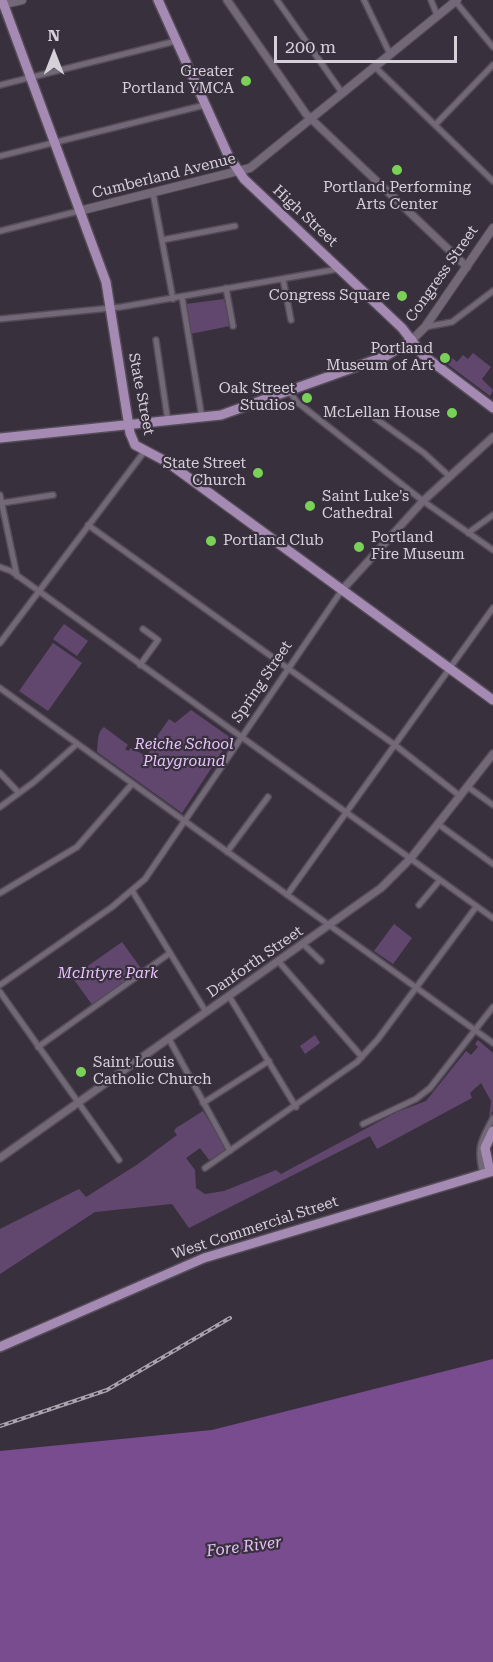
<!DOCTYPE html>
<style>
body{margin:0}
#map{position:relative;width:493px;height:1662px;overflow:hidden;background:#39303e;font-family:"Roboto Serif",serif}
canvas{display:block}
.north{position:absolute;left:24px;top:24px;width:60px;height:60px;-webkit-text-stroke:4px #39303e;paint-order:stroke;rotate:0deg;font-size:16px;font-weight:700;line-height:24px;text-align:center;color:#d6d1d9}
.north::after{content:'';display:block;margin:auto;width:21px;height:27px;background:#d6d1d9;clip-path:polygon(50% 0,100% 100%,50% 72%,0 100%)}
.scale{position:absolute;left:274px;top:36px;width:183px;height:27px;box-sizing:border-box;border:3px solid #d6d1d9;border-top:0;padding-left:8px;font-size:18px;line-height:21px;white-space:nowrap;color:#d6d1d9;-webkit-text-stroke:4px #39303e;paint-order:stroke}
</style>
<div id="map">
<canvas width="493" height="1662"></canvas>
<div class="north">N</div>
<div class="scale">200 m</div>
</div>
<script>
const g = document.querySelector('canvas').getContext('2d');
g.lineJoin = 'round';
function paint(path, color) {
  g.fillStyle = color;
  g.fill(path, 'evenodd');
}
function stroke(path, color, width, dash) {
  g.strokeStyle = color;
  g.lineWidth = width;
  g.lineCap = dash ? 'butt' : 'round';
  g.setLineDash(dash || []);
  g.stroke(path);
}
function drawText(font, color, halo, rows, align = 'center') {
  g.font = font + ' "Roboto Serif",serif';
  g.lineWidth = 4.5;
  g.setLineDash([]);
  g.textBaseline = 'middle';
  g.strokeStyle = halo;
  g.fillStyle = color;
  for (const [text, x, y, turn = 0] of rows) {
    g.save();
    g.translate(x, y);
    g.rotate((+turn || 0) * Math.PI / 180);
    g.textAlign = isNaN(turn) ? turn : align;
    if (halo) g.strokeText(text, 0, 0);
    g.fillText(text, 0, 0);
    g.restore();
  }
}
paint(new Path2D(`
 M224,299L230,326L190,334L186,304Z
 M473,353L491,367L482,379L493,390L490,396L446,363L451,357L457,362L463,355L468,359Z
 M64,624L88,641L77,656L53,639Z
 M53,643L82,663L48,711L19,691Z
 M191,710L231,738L182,813L97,752C98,744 97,731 104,727L128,745L125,749L128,751L131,748L146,756L150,751L148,749L169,719L175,723Z
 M394,924L412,938L393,964L374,951Z
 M122,942L143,971L93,1006L72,977Z
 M315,1035L320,1043L305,1054L300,1046Z
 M478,1040L493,1053V1111L489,1118L491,1101L481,1083L470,1093L472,1098L377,1149L370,1136L189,1228L172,1204L95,1212L0,1274V1229L79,1189L86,1197L138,1164L177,1135L174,1131L176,1128L203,1111L227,1150L209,1160L200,1148L186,1158L195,1170L196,1188L205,1194L224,1191L276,1170L281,1174L397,1112L426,1101L466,1051L471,1055L478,1047L475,1044Z`), '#61476e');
paint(new Path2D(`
 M493,1359V1662H0V1451L212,1430Z`), '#784c8e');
const minor = new Path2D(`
 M277,0L343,94
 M364,0L390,54
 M431,0L437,15
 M455,1L493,47
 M375,67L493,181
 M0,85L176,41
 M435,125L493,65
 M0,156L205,105
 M153,193L173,299
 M0,231L79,211
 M162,240L235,226
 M283,279L291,320
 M226,288L233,326
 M182,297L202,418
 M0,319L121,307L338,269
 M425,327L452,322L493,291
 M156,340L168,422
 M289,391L297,402L423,501L493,550
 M375,418L424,453L449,476
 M0,495L17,576
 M2,503L53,495
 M88,525L395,745L460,796
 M468,533L493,515
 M0,567L11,571L493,918
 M0,643L144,452
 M140,665L158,640L143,629
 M0,688L493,1043
 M0,773L19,793
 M468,787L493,805
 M0,807L34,782L77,744
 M438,824L493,864
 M227,852L268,797
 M133,892L206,1012
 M0,893L77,847L132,784
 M287,895L493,608
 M419,905L440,880
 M303,944L321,961
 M279,962L362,1057
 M0,985L112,907L145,879L342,590
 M0,992L119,1160
 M229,996L296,1107
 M169,1039L230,1151
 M38,1047L170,953
 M203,1103L269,1061
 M363,1124L416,1099L430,1088L493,1007
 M205,1168L357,1062L378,1039L476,907
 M483,1174C476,1148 481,1140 493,1118`);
const tertiary = new Path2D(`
 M227,0L306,114L467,267
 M342,590L423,501L493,437
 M0,1158L381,888L411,858L493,754`);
const secondary = new Path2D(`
 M0,5L22,0
 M79,211L250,168L457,0
 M412,340L425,327L493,228`);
const primary = new Path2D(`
 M2,0L106,282L130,433L135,445L167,462L493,700
 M158,0L228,155L244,179L402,328L423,355L493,408
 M0,438L221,415L386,356L412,340
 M490,1172L485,1148L493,1131
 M0,1347L204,1258L493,1171`);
stroke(minor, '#534c57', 8);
stroke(tertiary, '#534c57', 10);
stroke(secondary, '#534c57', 10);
stroke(primary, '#534c57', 12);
stroke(minor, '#726877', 5);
stroke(tertiary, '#726877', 7);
stroke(secondary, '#726877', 8);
stroke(primary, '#a58ab4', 9);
const rail = new Path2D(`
 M0,1426L107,1390L230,1318`);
stroke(rail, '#a9a3ac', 4);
stroke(rail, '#39303e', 1.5, [4.5]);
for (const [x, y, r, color] of [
 [246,81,6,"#79d157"],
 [397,170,6,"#79d157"],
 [402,296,6,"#79d157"],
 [445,358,6,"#79d157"],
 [307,398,6,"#79d157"],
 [452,413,6,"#79d157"],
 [258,473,6,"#79d157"],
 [310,506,6,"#79d157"],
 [211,541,6,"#79d157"],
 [359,547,6,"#79d157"],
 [81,1072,6,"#79d157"]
]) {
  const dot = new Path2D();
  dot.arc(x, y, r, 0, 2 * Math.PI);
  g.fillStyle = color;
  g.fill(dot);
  stroke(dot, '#39303e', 2);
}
drawText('15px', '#d6d1d9', '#39303e', [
 ["Greater",234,72],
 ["Portland YMCA",234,89],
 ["Portland Performing",397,188,"center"],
 ["Arts Center",397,205,"center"],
 ["Congress Square",390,296],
 ["Portland",433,349],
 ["Museum of Art",433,366],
 ["Oak Street",295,389],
 ["Studios",295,406],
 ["McLellan House",440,413],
 ["State Street",246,464],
 ["Church",246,481],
 ["Saint Luke's",322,497,"left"],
 ["Cathedral",322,514,"left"],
 ["Portland",371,538,"left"],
 ["Fire Museum",371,555,"left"],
 ["Portland Club",223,541,"left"],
 ["Saint Louis",93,1063,"left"],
 ["Catholic Church",93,1080,"left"]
], 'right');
drawText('15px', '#d6d1d9', '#39303e', [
 ["Cumberland Avenue",164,176,-14],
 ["High Street",305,216,43],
 ["Congress Street",442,274,-55],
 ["State Street",141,394,79],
 ["Spring Street",262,682,-56],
 ["Danforth Street",255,962,-35],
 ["West Commercial Street",255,1228,-18]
]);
drawText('italic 15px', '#e8c4fc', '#39303e', [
 ["Reiche School",184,745],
 ["Playground",184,762],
 ["McIntyre Park",108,974]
]);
drawText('italic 16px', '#e4c0f8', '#39303e', [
 ["Fore River",244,1547,-7]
]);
</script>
